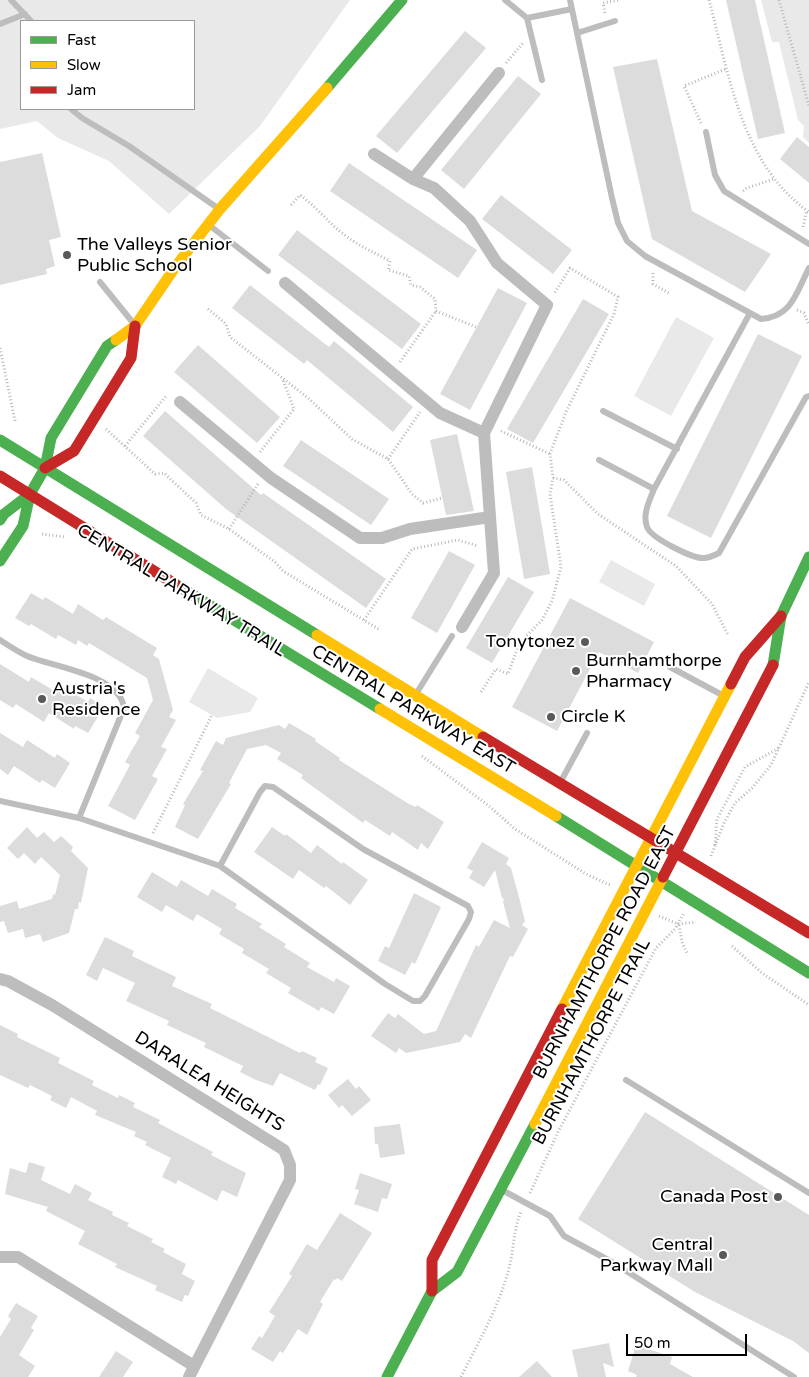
<!DOCTYPE html>
<style>
body{margin:0}
#map{position:relative;width:809px;height:1377px;overflow:hidden;background:#fff;font-family:"Varela Round",sans-serif}
canvas{display:block}
.legend{position:absolute;left:20px;top:20px;width:175px;height:90px;box-sizing:border-box;background:#fff;border:1px solid #999;margin:0;padding:6px 9px;list-style:none;font-size:15px;color:#000}
.legend li{display:flex;align-items:center;gap:10px;height:25px}
.legend b{width:25px;border:1px solid #999}
.scale{position:absolute;left:626px;top:1334px;width:121px;height:22px;box-sizing:border-box;border:2px solid #000;border-top:0;padding-left:6px;font-size:15px;line-height:18px;white-space:nowrap;color:#000;-webkit-text-stroke:4px #fff;paint-order:stroke}
</style>
<div id="map">
<canvas width="809" height="1377"></canvas>
<ul class="legend">
<li><b style="height:6px;background:#4caf50"></b>Fast</li>
<li><b style="height:6px;background:#ffc107"></b>Slow</li>
<li><b style="height:6px;background:#c62828"></b>Jam</li>
</ul>
<div class="scale">50 m</div>
</div>
<script>
const g = document.querySelector('canvas').getContext('2d');
g.lineJoin = 'round';
function paint(path, color) {
  g.fillStyle = color;
  g.fill(path, 'evenodd');
}
function stroke(path, color, width, dash) {
  g.strokeStyle = color;
  g.lineWidth = width;
  g.lineCap = dash ? 'butt' : 'round';
  g.setLineDash(dash || []);
  g.stroke(path);
}
function drawText(font, color, halo, rows, align = 'center') {
  g.font = font + ' "Varela Round",sans-serif';
  g.lineWidth = 4;
  g.setLineDash([]);
  g.textBaseline = 'middle';
  g.strokeStyle = halo;
  g.fillStyle = color;
  for (const [text, x, y, turn = 0] of rows) {
    g.save();
    g.translate(x, y);
    g.rotate((+turn || 0) * Math.PI / 180);
    g.textAlign = isNaN(turn) ? turn : align;
    if (halo) g.strokeText(text, 0, 0);
    g.fillText(text, 0, 0);
    g.restore();
  }
}
paint(new Path2D(`
 M0,0H350L260,126L169,214L109,161L58,138L37,121L0,129ZM21,21H194V109H21Z
 M761,0H809V143L803,137L804,126L798,120L779,42H772Z
 M676,317L714,338L671,416L634,396Z
 M611,560L655,584L644,606L599,582Z
 M208,668L258,698L250,712L217,718L189,702Z`), '#e9e9e9');
paint(new Path2D(`
 M726,0H755L785,133L758,139Z
 M465,31L486,48L397,153L376,136Z
 M657,59L692,211L771,254L745,292L652,239L613,67Z
 M518,76L541,94L464,189L441,170Z
 M797,137L809,147V183L780,159Z
 M42,153L61,237L49,240L55,266L46,269L47,274L0,285V162Z
 M349,163L477,250L458,278L330,191Z
 M501,195L572,250L553,274L482,219Z
 M297,230L421,324L402,349L278,255Z
 M250,285L329,347L334,341L413,407L393,432L307,360L304,364L232,308Z
 M498,288L527,303L470,410L440,394Z
 M583,299L609,314L533,443L507,429Z
 M758,334L802,356L711,538L667,516Z
 M198,345L280,417L257,443L174,372Z
 M165,411L261,495L263,493L386,579L366,608L226,509L143,436Z
 M457,434L474,511L446,515L430,440Z
 M301,440L389,499L371,525L283,466Z
 M532,467L550,574L524,579L506,472Z
 M449,551L475,565L437,633L411,618Z
 M508,577L534,592L492,663L466,648Z
 M31,593L43,600L45,597L73,614L78,604L103,620L106,617L157,648L153,655L159,659L173,710L169,717L176,720L161,747L167,749L152,776L158,779L135,820L108,806L130,765L125,762L140,736L135,733L153,700L147,678L89,643L87,646L78,640L76,645L58,635L56,639L31,624L29,626L15,618Z
 M570,598L654,642L638,673L599,652L557,731L512,707Z
 M0,664L29,682L31,677L58,693L62,686L88,702L90,698L104,707L88,733L75,726L74,729L49,713L44,722L16,704L13,708L0,700Z
 M289,723L316,739L315,741L340,758L339,760L409,804L416,807L417,805L444,822L428,849L421,843L418,850L392,832L390,836L365,820L363,823L301,778L303,775L277,759L281,753L266,745L247,749L229,783L231,784L198,839L175,827L185,805L183,804L203,771L200,770L216,741L223,745L226,738L279,725L285,729Z
 M0,733L23,747L27,740L55,758L57,754L70,763L55,788L42,780L40,783L14,766L8,775L0,769Z
 M27,827L37,838L44,832L54,842L61,836L73,847L71,851L88,868L81,903L79,902L78,909H75L69,933L43,942L40,934L25,938L23,929L8,933L4,921L0,922V906L17,901L19,909L52,899L53,894L55,895L60,875L41,857L35,864L24,853L18,859L7,848Z
 M272,827L285,836L286,834L311,853L317,845L342,864L343,862L368,880L350,905L326,886L324,888L299,870L293,879L254,852Z
 M482,842L509,858L506,864L511,868L520,901L525,921L522,925L528,929L513,957L510,956L471,1038L465,1034L460,1042L406,1053L399,1048L396,1053L371,1036L388,1013L395,1018L398,1014L424,1034L436,1031L476,945L479,947L494,920L510,928L503,902L504,899L502,898L495,870L484,887L469,878L473,871L467,868Z
 M152,872L177,887L181,880L208,896L212,889L237,904L235,908L262,924L259,927L286,944L284,947L310,963L307,967L334,982L336,978L350,986L334,1014L321,1007L319,1011L288,993L291,988L266,973L269,969L242,953L244,949L219,934L222,929L197,914L193,921L166,905L162,912L137,897Z
 M414,893L441,907L415,964L412,962L405,975L378,961L385,946L389,948Z
 M105,937L134,951L132,956L176,977L172,986L212,1004L210,1008L300,1053L302,1051L317,1058L315,1062L328,1068L320,1085L318,1084L315,1090L280,1073L273,1086L256,1080L240,1072L243,1066L204,1047L206,1043L167,1025L169,1021L126,1001L135,983L103,968L97,981L86,975Z
 M0,1025L18,1034L17,1037L60,1058L58,1063L94,1081L92,1085L118,1098L119,1095L135,1103L133,1107L160,1120L158,1123L213,1152L211,1155L246,1173L237,1197L222,1190L217,1201L178,1180L176,1184L162,1177L171,1158L145,1145L147,1142L134,1136L136,1132L95,1115L97,1111L71,1097L66,1108L50,1100L52,1096L30,1085L28,1088L0,1075Z
 M348,1079L356,1089L359,1086L371,1100L352,1116L342,1105L339,1108L328,1095Z
 M645,1112L809,1215V1353L793,1341L695,1292L578,1219Z
 M400,1124L405,1154L380,1158L378,1144H375L374,1127Z
 M29,1162L45,1167L41,1180L70,1194L75,1184L92,1193L88,1200L113,1212L112,1215L129,1223L127,1226L153,1239L151,1242L165,1249L163,1252L186,1264L182,1274L195,1281L188,1296L185,1295L182,1302L155,1290L157,1286L115,1267L117,1264L78,1244L85,1231L46,1211L48,1207L5,1194L10,1168L26,1173Z
 M360,1173L392,1184L387,1199L382,1198L378,1212L354,1204L359,1190L355,1189Z
 M340,1213L372,1233L342,1281L337,1278L336,1280L334,1279L320,1302L323,1304L307,1335L298,1329L283,1353L280,1351L273,1362L251,1349L259,1336L262,1338L275,1316L269,1312L292,1276L289,1274L307,1244L317,1250Z
 M16,1303L38,1316L31,1328L34,1330L19,1355L35,1366L28,1377H0V1337L11,1319L8,1316Z
 M609,1343L614,1367L603,1363L606,1377H578L572,1350Z
 M636,1345L672,1357L670,1364L693,1377H636L637,1375L628,1371Z
 M116,1351L133,1362L123,1377H99Z
 M537,1361L552,1377H519Z`), '#dcdcdc');
stroke(new Path2D(`
 M709,0C729,74 741,164 809,212
 M779,0L809,106
 M605,13L603,3L618,0
 M506,63L523,43
 M701,123L684,86L726,69
 M743,191L747,188L774,179
 M291,205L300,195C317,207 329,224 346,236C359,246 375,253 390,261L388,270L409,276L411,285L420,287L435,299L436,311L476,327
 M803,227L807,210
 M653,273V284L669,293
 M208,309L226,324L230,337L308,398L352,439L388,459L412,494L423,503L442,498
 M797,310L804,313L809,325
 M0,348L15,421
 M400,362L436,311
 M106,429L155,474L164,473L196,503L201,515L229,529L275,562L283,571L380,630
 M501,431L550,454
 M125,446L167,395
 M260,452L294,409L283,380
 M388,459L420,412
 M553,478L564,480L598,514L676,566L712,604L728,635
 M229,529L258,484
 M42,534L65,537
 M364,620L412,549L458,540L478,546
 M481,692L496,669L508,674L519,644L542,620L552,601L561,567L550,494L553,478L550,454L566,412L614,314L618,297L570,268L554,294
 M422,756L489,806L515,829L586,874L610,885
 M153,833L212,715
 M715,845L717,819L745,767L779,748
 M711,856L724,823L735,803L752,788L771,765L809,682
 M659,916L678,924L696,922
 M679,925L682,942L688,955
 M732,946L762,973L809,1005
 M530,1193L558,1132L656,948L675,929L684,913
 M461,1377C479,1341 499,1307 509,1268C514,1250 513,1230 521,1212`), '#b8b8b8', 3, [1, 2.5]);
stroke(new Path2D(`
 M11,0L31,21
 M505,0L527,18L542,80
 M570,0L612,198L618,223L627,241L645,256L761,319C792,317 796,293 809,268
 M527,18L572,9
 M0,24L25,14
 M577,33L615,21
 M71,109L82,118L129,146L219,209
 M706,132L715,175L724,191L809,244
 M209,225L268,271
 M100,282L134,324
 M750,313L654,489C650,500 642,514 647,527C651,538 693,559 704,558C709,558 715,555 719,553L806,397L809,396
 M603,411L677,449
 M599,460L654,489
 M0,640C9,646 18,652 27,656C52,667 120,674 124,708L79,818
 M670,667L724,696
 M416,694L452,636
 M560,783L587,733
 M0,801L79,818L220,866L385,984L413,1001H420L425,996L469,919L471,912L468,906L363,849L273,787L265,786L260,792L220,866
 M626,1080L809,1193
 M502,1190L550,1216L564,1236L612,1262L794,1377`), '#bdbdbd', 6);
stroke(new Path2D(`
 M374,154L413,179L434,188L470,221L497,263L547,305L484,433L494,573L462,627
 M413,179L499,73
 M285,283L440,413L484,433
 M180,402L271,478L360,538H382L410,529L490,517
 M0,979L8,981L52,1005L284,1150L290,1165V1180L189,1377
 M0,1257H18L194,1366`), '#bdbdbd', 12);
stroke(new Path2D(`
 M327,88L402,0
 M0,440L317,635
 M0,520L4,514L30,494
 M0,561L23,526L30,494L45,468L51,438L107,346L116,340
 M175,584L380,709
 M773,665L781,616L809,557
 M556,816L809,973
 M387,1377L432,1291L457,1272L535,1124`), '#4caf50', 11);
stroke(new Path2D(`
 M116,340L135,326L176,266L220,209L327,88
 M317,635L483,737
 M380,709L556,816
 M562,1009L731,684
 M535,1124L663,877`), '#ffc107', 11);
stroke(new Path2D(`
 M45,468L74,451L131,358L135,326
 M0,476L175,584
 M731,684L745,657L781,616
 M483,737L809,933
 M663,877L773,665
 M432,1291V1260L562,1009`), '#c62828', 11);
for (const [x, y, r, color] of [
 [67,255,5,"#595959"],
 [585,642,5,"#595959"],
 [576,671,5,"#595959"],
 [42,699,5,"#595959"],
 [551,717,5,"#595959"],
 [778,1197,5,"#595959"],
 [723,1255,5,"#595959"]
]) {
  const dot = new Path2D();
  dot.arc(x, y, r, 0, 2 * Math.PI);
  g.fillStyle = color;
  g.fill(dot);
  stroke(dot, '#fff', 2);
}
drawText('18px', '#000', '#fff', [
 ["The Valleys Senior",77,245],
 ["Public School",77,266],
 ["Tonytonez",575,642,"right"],
 ["Burnhamthorpe",586,661],
 ["Pharmacy",586,682],
 ["Austria's",52,689],
 ["Residence",52,710],
 ["Circle K",561,717],
 ["Canada Post",768,1197,"right"],
 ["Central",713,1245,"right"],
 ["Parkway Mall",713,1266,"right"]
], 'left');
drawText('18px', '#000', '#fff', [
 ["CENTRAL PARKWAY TRAIL",181,591,31],
 ["CENTRAL PARKWAY EAST",413,710,31],
 ["BURNHAMTHORPE ROAD EAST",605,953,-62],
 ["BURNHAMTHORPE TRAIL",592,1042,-62],
 ["DARALEA HEIGHTS",209,1082,32]
]);
</script>
